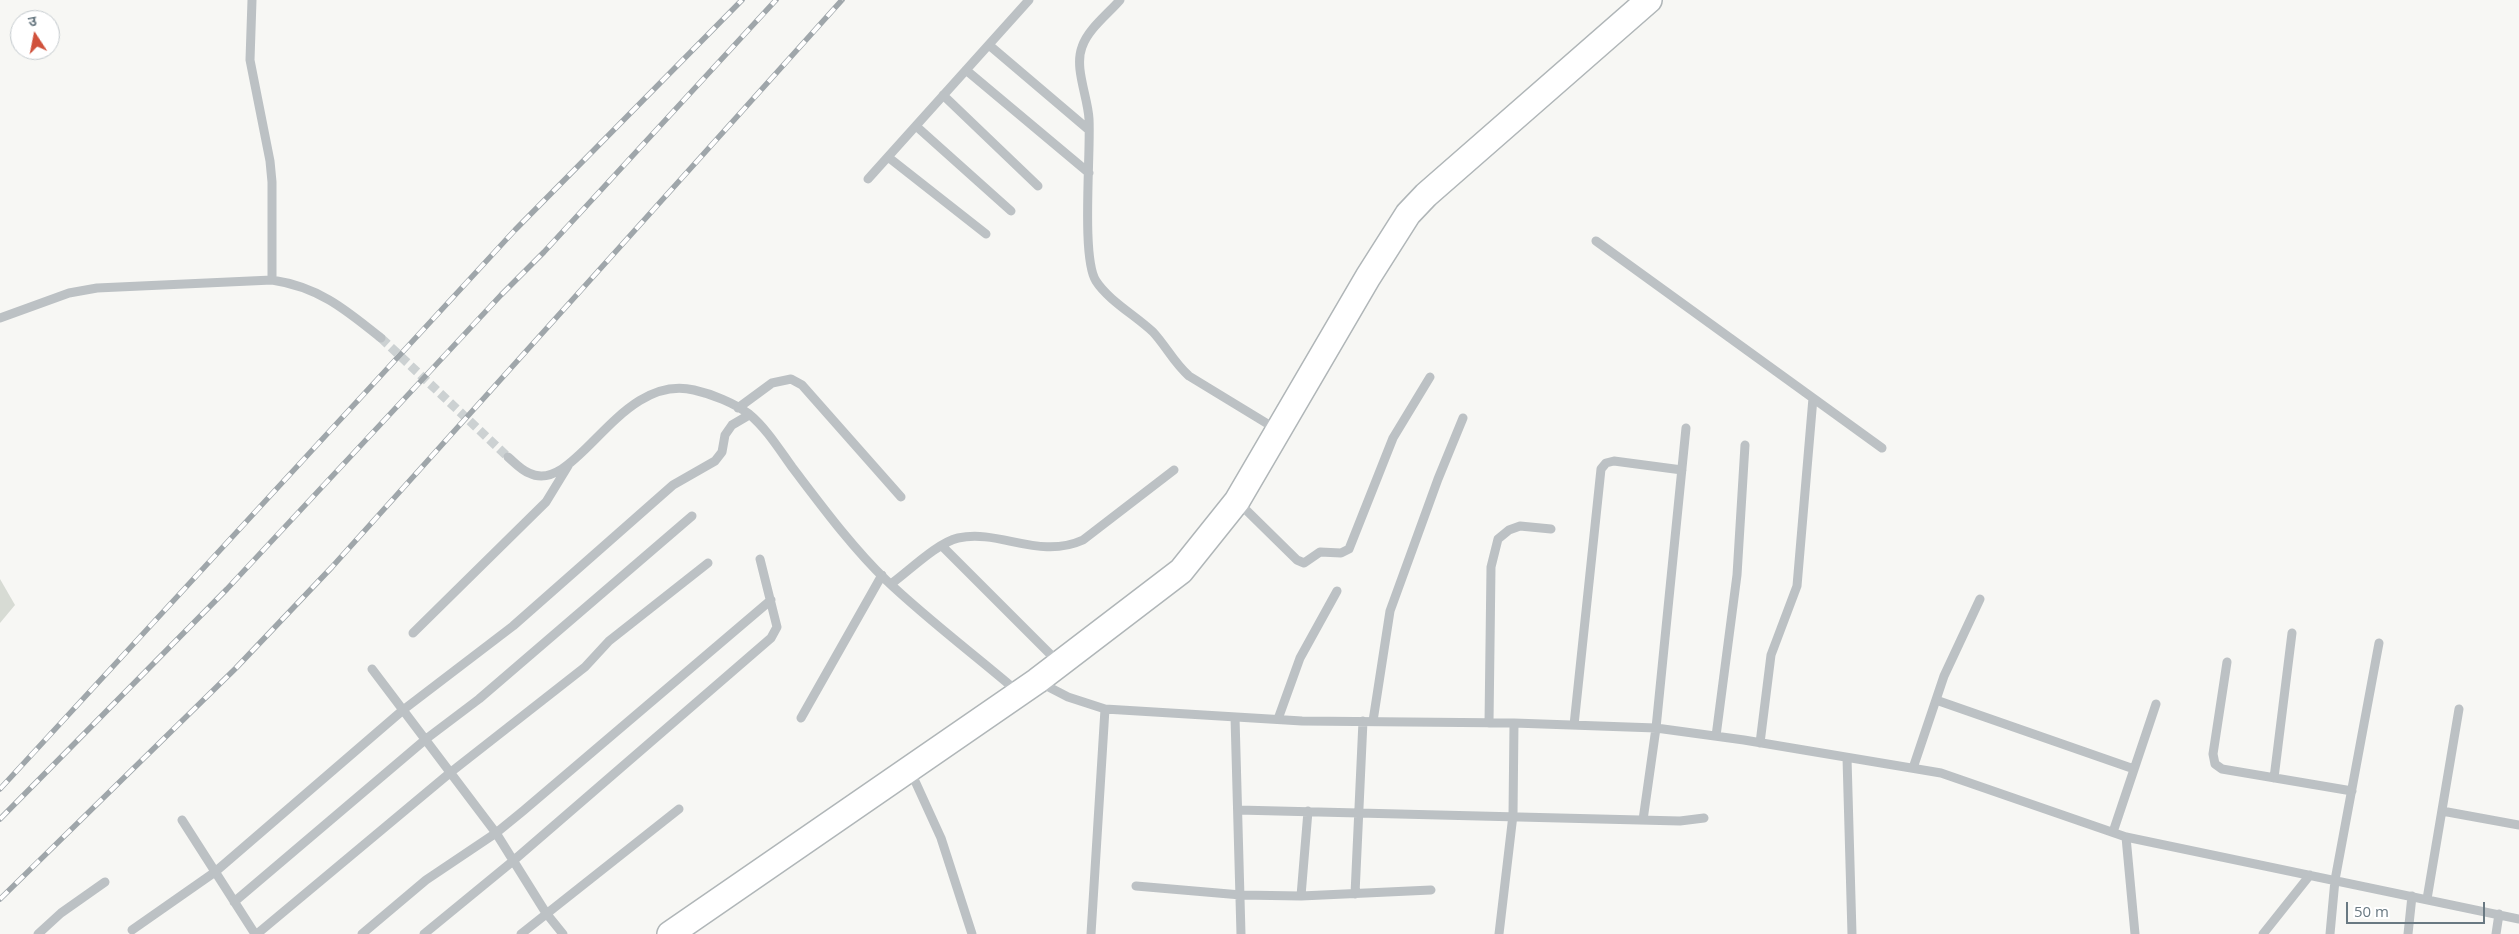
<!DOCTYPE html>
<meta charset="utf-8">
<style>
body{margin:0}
#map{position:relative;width:2519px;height:934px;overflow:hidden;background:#f7f7f4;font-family:"Open Sans","Noto Sans Devanagari",sans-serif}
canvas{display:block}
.north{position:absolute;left:10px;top:10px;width:50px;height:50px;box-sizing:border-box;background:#fff;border:1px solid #c3c9cd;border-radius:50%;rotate:349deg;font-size:14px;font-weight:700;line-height:20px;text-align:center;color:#697982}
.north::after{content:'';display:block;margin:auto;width:18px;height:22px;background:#d0513b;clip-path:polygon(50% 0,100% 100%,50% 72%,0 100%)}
.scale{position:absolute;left:2346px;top:902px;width:139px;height:22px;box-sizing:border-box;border:2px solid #697982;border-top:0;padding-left:6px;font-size:15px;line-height:18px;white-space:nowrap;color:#697982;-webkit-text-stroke:4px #fff;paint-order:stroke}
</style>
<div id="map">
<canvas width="2519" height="934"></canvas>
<div class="north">उ</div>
<div class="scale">50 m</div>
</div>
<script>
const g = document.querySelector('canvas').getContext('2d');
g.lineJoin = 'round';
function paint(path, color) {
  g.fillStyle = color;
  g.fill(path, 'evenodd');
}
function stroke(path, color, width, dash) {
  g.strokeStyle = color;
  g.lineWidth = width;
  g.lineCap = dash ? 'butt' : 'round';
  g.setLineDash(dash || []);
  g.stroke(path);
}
paint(new Path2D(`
 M0,579L15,605L0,623Z`), '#d7dbd4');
stroke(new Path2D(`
 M381,338L508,457`), '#ccd1d2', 9, [9, 4.5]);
const major = new Path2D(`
 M670,934L1037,681L1181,571L1237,501L1368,277L1408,214L1426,195L1649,0`);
stroke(major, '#b0b6b8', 28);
stroke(new Path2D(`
 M252,0L250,60L270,161L272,182V280
 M1120,0C1108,14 1088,29 1082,47C1074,68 1088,97 1089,119C1091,152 1081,258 1096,281C1108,300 1136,316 1153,332C1166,346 1174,363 1189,376L1276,429
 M989,45L1089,130
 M966,70L1089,173
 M943,95L1038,186
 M916,126L1011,211
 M888,157L986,234
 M868,179L1029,0
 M1596,241L1882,448
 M0,318L69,293L97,288L272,280C319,287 345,309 381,338
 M738,408L772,383L791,379L802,385L901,497
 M508,457C514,462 521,470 529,473C576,497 618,372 694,390C712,394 734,403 749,414C766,428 779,449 792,467C821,505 851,546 886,580C928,620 975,655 1018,692
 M1239,503L1297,560L1304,563L1320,552L1341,553L1349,549L1393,438L1430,377
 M942,546L1059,663
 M891,584C909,571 937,543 958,538C1000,529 1039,560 1083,540L1174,470
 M413,633L546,502L568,466
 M2227,662L2213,754L2215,764L2222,769L2352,791
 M372,669L496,833L546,913L563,934
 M1039,682L1068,697L1105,709L1302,721L1514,723L1656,728L1744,740L1941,773L2126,837L2519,919
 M1936,700L2134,769
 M1235,717L1241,934
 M801,718L882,575
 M1278,719L1300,658L1337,591
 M1373,721L1390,611L1438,479L1463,418
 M1489,723L1491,567L1498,539L1509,530L1520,526L1551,529
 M1574,725L1601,469L1606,463L1614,461L1682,470
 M1716,736L1737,575L1745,445
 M1760,743L1771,655L1797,586L1813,398
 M1847,758L1852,934
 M1913,768L1944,676L1980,599
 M910,770L941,838L972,934
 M2274,778L2292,633
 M1238,810L1680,821L1704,818
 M2442,811L2519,825
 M182,820L255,934
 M1643,820L1656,728L1686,428
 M2113,832L2156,704
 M2126,837L2135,934
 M1136,886L1241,895L1301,896L1431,890
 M1355,894L1363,721
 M1301,896L1308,811
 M2427,899L2459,709
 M234,902L426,739L479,699L692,516
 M132,930L215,872L403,710L513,626L673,485L715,461L722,452L725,435L732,425L749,415
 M38,934L61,913L105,882
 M257,934L451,772L585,667L609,641L708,563
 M362,934L426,880L496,833L523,811L771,600
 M424,934L513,861L771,638L777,627L760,559
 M521,934L679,809
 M1091,934L1105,709
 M1499,934L1513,815L1514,723
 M2263,934L2310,875
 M2330,934L2335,880L2379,643
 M2408,934L2412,896
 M2496,934L2499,914`), '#bcc1c4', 9);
stroke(major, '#fff', 25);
const rail = new Path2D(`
 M0,789L515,230L742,0
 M0,819L227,589L501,295L544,252L776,0
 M0,899L236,668L332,567L842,0`);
stroke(rail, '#9fa6aa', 5.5);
stroke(rail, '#fff', 4, [11]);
</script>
